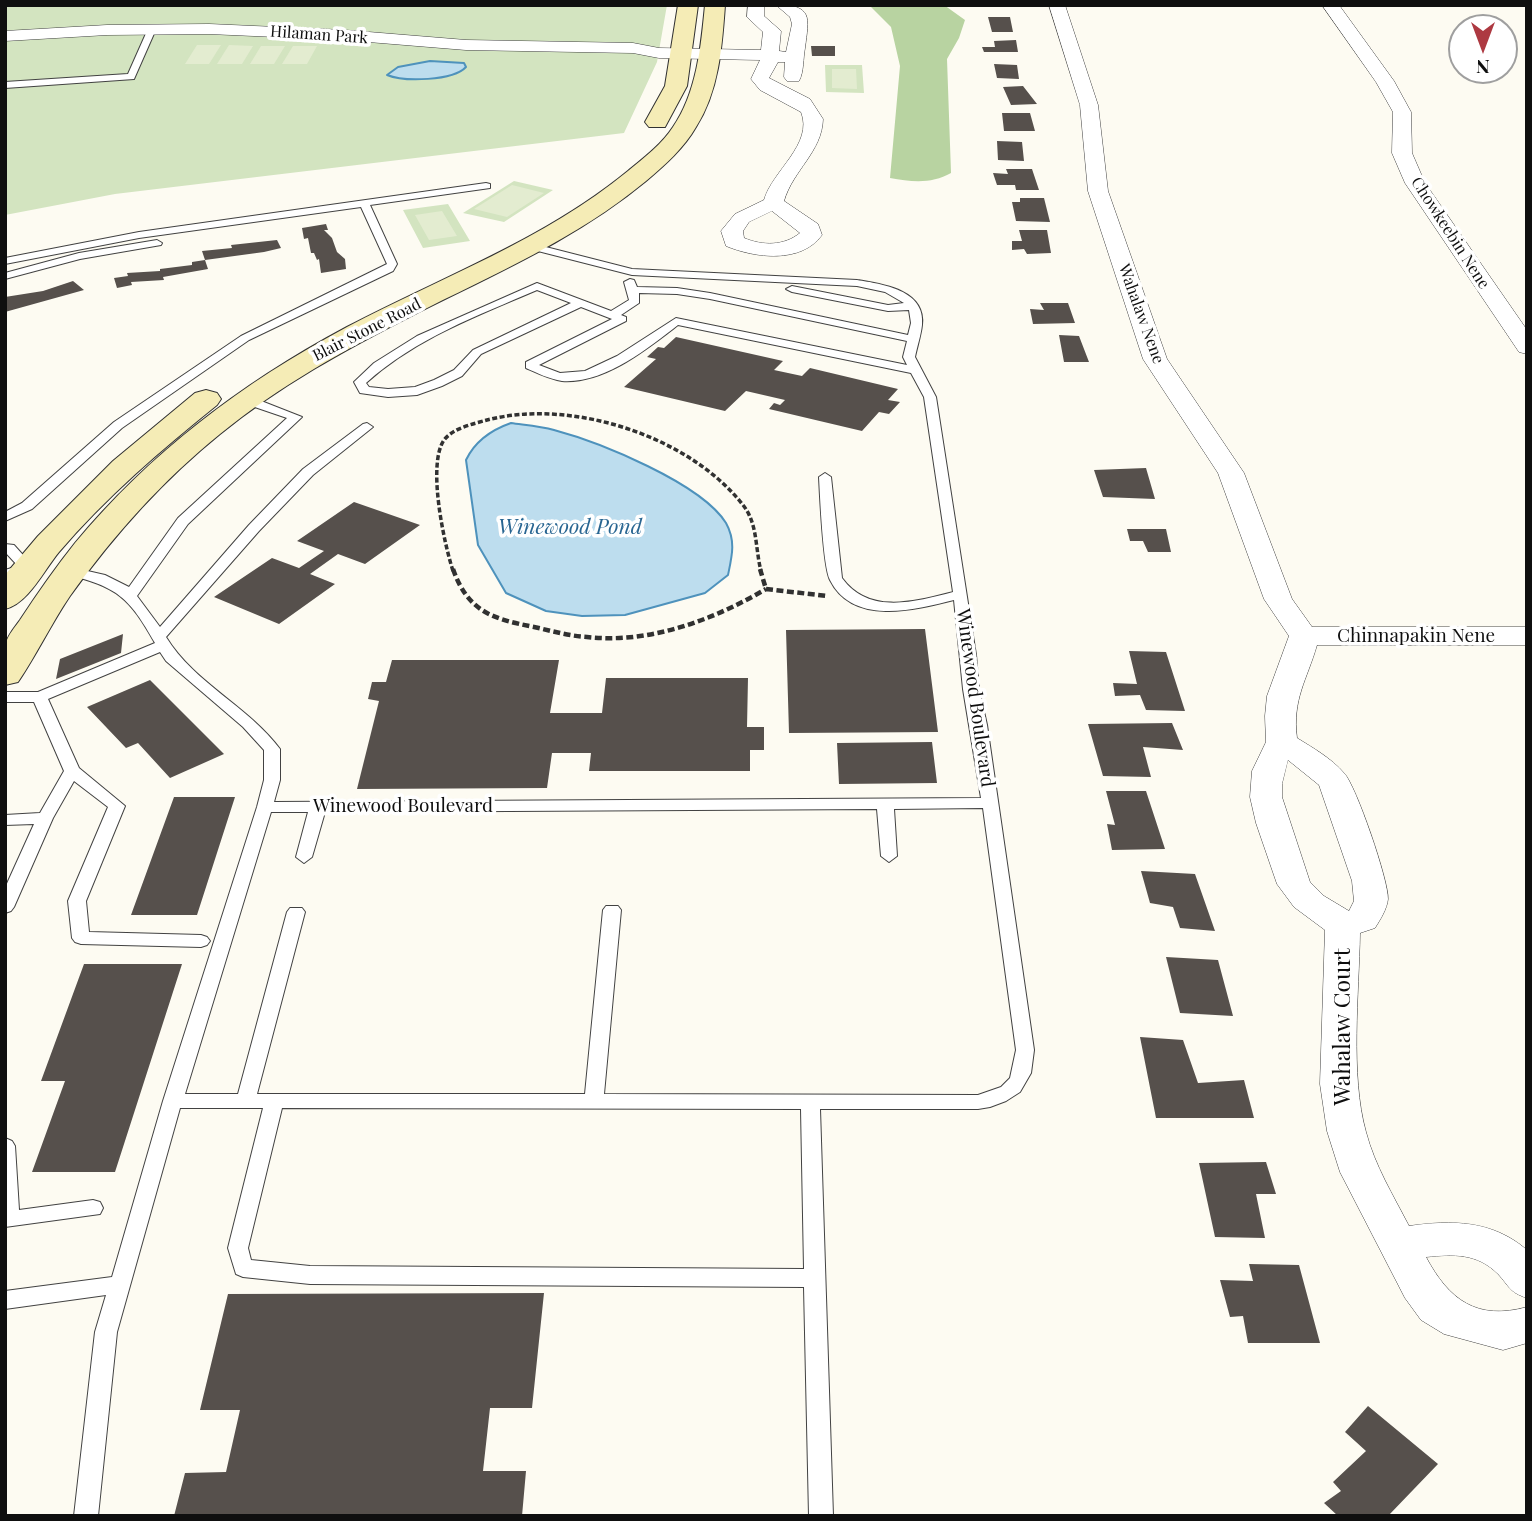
<!DOCTYPE html>
<style>
body{margin:0}
#map{position:relative;width:1532px;height:1521px;overflow:hidden;background:#fdfbf2;font-family:"Playfair Display",serif}
canvas{display:block}
.frame{position:absolute;inset:0;border:7px solid #0f0f0f;pointer-events:none}
.north{position:absolute;left:1448px;top:14px;width:70px;height:70px;box-sizing:border-box;background:#fff;border:2px solid #9f9f9f;border-radius:50%;rotate:180deg;font-size:19px;font-weight:700;line-height:28px;text-align:center;color:#0f0f0f}
.north::after{content:'';display:block;margin:auto;width:24px;height:32px;background:#ad3941;clip-path:polygon(50% 0,100% 100%,50% 72%,0 100%)}
</style>
<div id="map">
<canvas width="1532" height="1521"></canvas>
<div class="frame"></div>
<div class="north">N</div>
</div>
<script>
const g = document.querySelector('canvas').getContext('2d');
g.lineJoin = 'round';
function paint(path, color) {
  g.fillStyle = color;
  g.fill(path, 'evenodd');
}
function stroke(path, color, width, dash) {
  g.strokeStyle = color;
  g.lineWidth = width;
  g.lineCap = dash ? 'butt' : 'round';
  g.setLineDash(dash || []);
  g.stroke(path);
}
function drawText(font, color, halo, rows, align = 'center') {
  g.font = font + ' "Playfair Display",serif';
  g.lineWidth = 7;
  g.setLineDash([]);
  g.textBaseline = 'middle';
  g.strokeStyle = halo;
  g.fillStyle = color;
  for (const [text, x, y, turn = 0] of rows) {
    g.save();
    g.translate(x, y);
    g.rotate((+turn || 0) * Math.PI / 180);
    g.textAlign = isNaN(turn) ? turn : align;
    if (halo) g.strokeText(text, 0, 0);
    g.fillText(text, 0, 0);
    g.restore();
  }
}
paint(new Path2D(`
 M5,5H667L657,62L624,133L115,194L5,215Z
 M825,65H862L864,93L826,92Z
 M514,181L553,190L504,222L463,213Z
 M448,204L470,241L423,248L403,210Z`), '#d3e4c0');
paint(new Path2D(`
 M869,5H944L965,20L959,38L947,59L951,173C932,184 912,182 890,178L900,66L891,27Z`), '#b8d3a1');
paint(new Path2D(`
 M197,45H221L209,64H185Z
 M229,45L253,46L242,64H217Z
 M261,46H285L274,64H250Z
 M293,46H317L307,64H282Z
 M832,69H856L857,89L832,88Z
 M512,185L544,193L507,217L474,209Z
 M442,211L457,236L429,240L415,215Z`), '#e3ecd0');
const water = new Path2D(`
 M430,61L464,63L466,67C453,81 404,82 387,75L398,67Z
 M511,423C525,425 540,426 554,430C599,442 701,483 726,523C736,541 732,556 728,575L705,593L625,615L582,616L546,611L506,593L478,545L466,460C475,441 491,430 511,423Z`);
paint(water, '#bdddee');
stroke(water, '#4e92bc', 2);
paint(new Path2D(`
 M988,17H1010L1013,32H992Z
 M1016,40L1018,52H984L982,47H995L994,41Z
 M811,46H835V56H812Z
 M994,64L1017,65L1019,79L997,78Z
 M1023,86L1037,104L1011,105L1003,87Z
 M1002,113H1030L1035,131H1004Z
 M997,141L1022,142L1024,161L998,160Z
 M1006,169H1032L1039,190H1016L1015,185H997L993,173L1008,174Z
 M1020,198H1044L1050,222L1016,221L1012,202H1020Z
 M326,224L328,230H324L332,238L337,252L345,259L346,269L321,273L319,259L317,260L314,253H311L308,238L304,239L302,228Z
 M1019,230H1047L1051,253L1027,254L1024,249L1012,250V241H1022Z
 M277,240L281,248L264,252L205,260L202,251L232,248L231,245Z
 M205,260L208,269L163,277L164,280L131,282L132,285L117,288L114,278L128,276L127,273L160,271V269L192,265V262Z
 M73,281L84,290L5,312V297L43,291Z
 M1040,303H1068L1075,323L1033,324L1030,309L1044,310Z
 M1059,335L1079,336L1089,362H1064Z
 M676,337L783,361L774,370L802,376L810,368L898,389L888,400L900,402L889,414L879,412L862,431L769,409L774,403L780,405L785,400L746,391L725,411L624,387L656,359L647,357L658,347L664,348Z
 M1146,468L1155,499L1103,497L1094,470Z
 M354,502L420,525L365,564L338,554L310,574L335,584L279,624L214,597L272,558L299,568L324,551L297,541Z
 M1127,529H1166L1171,552H1148L1143,541H1130Z
 M925,629L938,732L789,733L786,630Z
 M123,634L121,653L56,679L60,659Z
 M1129,651L1166,652L1185,711L1146,710L1140,695L1115,696L1113,683L1137,684Z
 M392,660H559L550,713H602L606,678H748L747,727H764V750H750V771H589L591,753H552L547,788L357,789L379,701L368,699L372,682H386Z
 M150,680L224,754L170,778L138,743L126,748L87,707Z
 M1172,723L1183,750L1143,747L1151,777L1103,776L1088,724Z
 M932,742L937,783L839,784L837,743Z
 M1106,791H1146L1165,849L1112,850L1107,824L1115,825Z
 M174,797H235L197,915H131Z
 M1141,871L1195,874L1215,931L1180,928L1173,907L1150,903Z
 M1166,957L1218,960L1233,1016L1180,1013Z
 M84,964H182L115,1172H32L65,1081H41Z
 M1140,1037L1183,1040L1198,1083L1244,1080L1254,1118H1156Z
 M1266,1162L1276,1194H1256L1265,1238L1215,1237L1199,1163Z
 M1249,1264L1299,1265L1320,1343H1248L1243,1316L1230,1317L1220,1280L1253,1281Z
 M544,1293L532,1408H490L483,1471H526L522,1516H174L185,1473L226,1472L240,1410H200L228,1294Z
 M1368,1406L1438,1464L1388,1516H1338L1324,1503L1341,1491L1333,1482L1366,1451L1345,1432Z`), '#56504c');
const lane = new Path2D(`
 M152,26L156,29L134,79L5,88V82L128,74L148,29Z
 M486,183L490,184V188L370,205L397,264L393,271L249,340L122,428L32,509L5,521V512L22,503L114,422L241,336L387,264L361,207L139,238L5,264V258L139,232Z
 M157,240L162,243L161,245L80,259L5,279V273L79,253Z
 M534,244L632,269L857,280C882,284 926,290 922,325C921,335 917,347 915,357L936,397L976,655L979,689L987,725L1034,1050L1031,1073L1020,1092L1006,1101L990,1107L978,1109H820L833,1516H809L804,1287L310,1284L243,1277L236,1274L228,1248L263,1108H180L117,1332L98,1516H74L95,1332L106,1295L5,1309V1291L112,1277L163,1101L257,807L264,780V750L243,727L166,661L160,652L48,699L79,768L125,806L86,901L89,932L201,935L207,937L210,941L207,945L201,947L81,944L75,942L72,938L68,901L108,807L74,781L53,818L14,907L11,911L5,913V888L34,824L5,825V815L40,813L64,771L34,702H5V692H38L155,643C129,597 118,587 65,574L63,571L70,567L105,575L129,587L178,518L287,418L243,403V397H251L302,417L188,524L137,596L160,627L249,525L303,469L363,424L367,423L373,427L313,475L259,531L166,637C194,683 248,706 280,749V780L274,802L981,798L963,689L954,600C915,610 853,626 830,580C823,567 820,496 819,477L825,473L831,477L842,578C869,615 914,602 953,592L924,397L911,373L678,325C647,349 604,384 562,381C549,379 537,373 526,368V362L612,319L581,307L481,354L462,376L442,386L417,395L388,397L360,393L354,382L374,363L417,336L537,283L611,311L629,300L624,282L630,279L634,280L637,287L677,288L710,293L908,335L911,323L909,310L888,311L792,292L786,289L792,286L888,305L904,303L885,292L857,286L632,275L530,249L529,247ZM537,290L571,303L473,350L454,370L434,380L415,387L388,389L369,387L366,383C416,338 477,316 537,290ZM639,293L677,294L710,299L907,341L903,357L907,365L676,318L617,356L585,371L560,373L539,365L626,321V317L621,315L639,303ZM983,808L1016,1050L1010,1078L1001,1087L978,1095L604,1094L621,910L618,906H606L603,910L585,1094H257L305,912L302,908H290L287,912L238,1094H185L271,812H308L296,857L304,863L312,857L325,812L877,809L881,856L889,862L897,856L894,809ZM282,1108L801,1109L804,1269L310,1266L251,1260L248,1248Z
 M5,544L14,545L32,565L34,568L32,571L5,578V570L18,566L5,552Z
 M5,1138L12,1141L15,1146L19,1210L93,1200L100,1202L103,1208L100,1214L5,1227Z`);
const street = new Path2D(`
 M748,5H764V16L781,31L779,51L786,52L792,24L790,17L776,5C813,5 809,17 805,48C803,58 804,72 799,81H787L784,77L785,62H778L769,78L810,99L823,119C822,152 793,170 784,201L818,224L822,235C801,264 755,258 726,246L721,231L735,214L764,200C772,171 814,144 801,112L760,90L751,79L760,60L659,58L633,53L466,50L344,40L209,34L107,35L5,41V31L107,25L209,24L344,30L466,40L633,43L659,48L761,50L763,32L747,17ZM772,211L800,233C784,246 763,246 744,238L743,231L749,222Z
 M1049,5H1065L1098,105L1108,191L1167,359L1244,473L1292,599L1312,627H1527V645H1317C1307,680 1292,699 1297,738C1313,748 1331,758 1344,773C1356,785 1389,882 1388,899C1387,909 1380,920 1375,928L1360,933C1359,993 1350,1075 1366,1132C1375,1166 1393,1195 1409,1226C1452,1220 1492,1220 1527,1250V1298C1509,1292 1510,1287 1498,1274C1477,1253 1454,1254 1426,1257C1449,1300 1477,1321 1527,1307V1343L1503,1350L1444,1334L1421,1320L1405,1298L1340,1172L1327,1131L1320,1084L1325,930L1294,907L1277,884L1256,823L1250,797L1252,771L1266,742L1265,716L1267,696L1289,636L1264,599L1218,473L1143,359L1088,191L1080,105ZM1288,760L1319,785L1352,881L1354,901L1349,911L1324,896L1310,882L1282,797V784Z
 M1322,5H1339L1394,81L1411,112L1412,153L1425,183L1527,330V354L1519,352L1405,183L1392,153L1393,112L1376,82Z`);
const secondary = new Path2D(`
 M678,5H698L687,86L665,127H649L645,122L665,86Z
 M705,5H725C722,47 719,91 696,127C684,148 665,165 646,181C576,239 494,274 413,315C346,349 279,386 220,434C163,480 113,536 70,596C51,624 37,654 18,682L5,685C5,672 2,654 6,643C8,635 15,627 20,620C37,594 55,568 75,543C151,452 242,383 347,327C442,277 544,240 628,171C644,158 662,144 673,127C697,92 701,46 705,5Z
 M206,390L217,393L221,399L217,405C161,450 106,497 59,552C44,570 28,604 5,609V575L38,536L113,461L195,393Z`);
stroke(lane, '#424242', 2);
stroke(street, '#424242', 1);
stroke(secondary, '#313131', 2);
stroke(new Path2D(`
 M453,571C444,543 427,465 444,440C453,428 473,424 487,420C572,398 689,436 743,505C758,524 755,548 761,571`), '#313131', 3.5, [5, 2.5]);
stroke(new Path2D(`
 M453,569C468,612 493,619 534,627C552,631 569,636 587,637C650,644 713,620 766,589
 M760,569L766,589
 M766,589L827,596`), '#313131', 4.5, [7, 3.5]);
paint(lane, '#fff');
paint(street, '#fff');
paint(secondary, '#f5ecb6');
drawText('16px', '#0f0f0f', '#fff', [
 ["Hilaman Park",319,35,4],
 ["Chowkeebin Nene",1450,233,57],
 ["Wahalaw Nene",1141,314,70],
 ["Blair Stone Road",367,330,-27]
]);
drawText('19px', '#0f0f0f', '#fff', [
 ["Chinnapakin Nene",1416,636],
 ["Winewood Boulevard",975,698,82],
 ["Winewood Boulevard",403,806]
]);
drawText('italic 21px', '#286591', '#fff', [
 ["Winewood Pond",570,527]
]);
drawText('23px', '#0f0f0f', '#fff', [
 ["Wahalaw Court",1343,1027,-90]
]);
</script>
